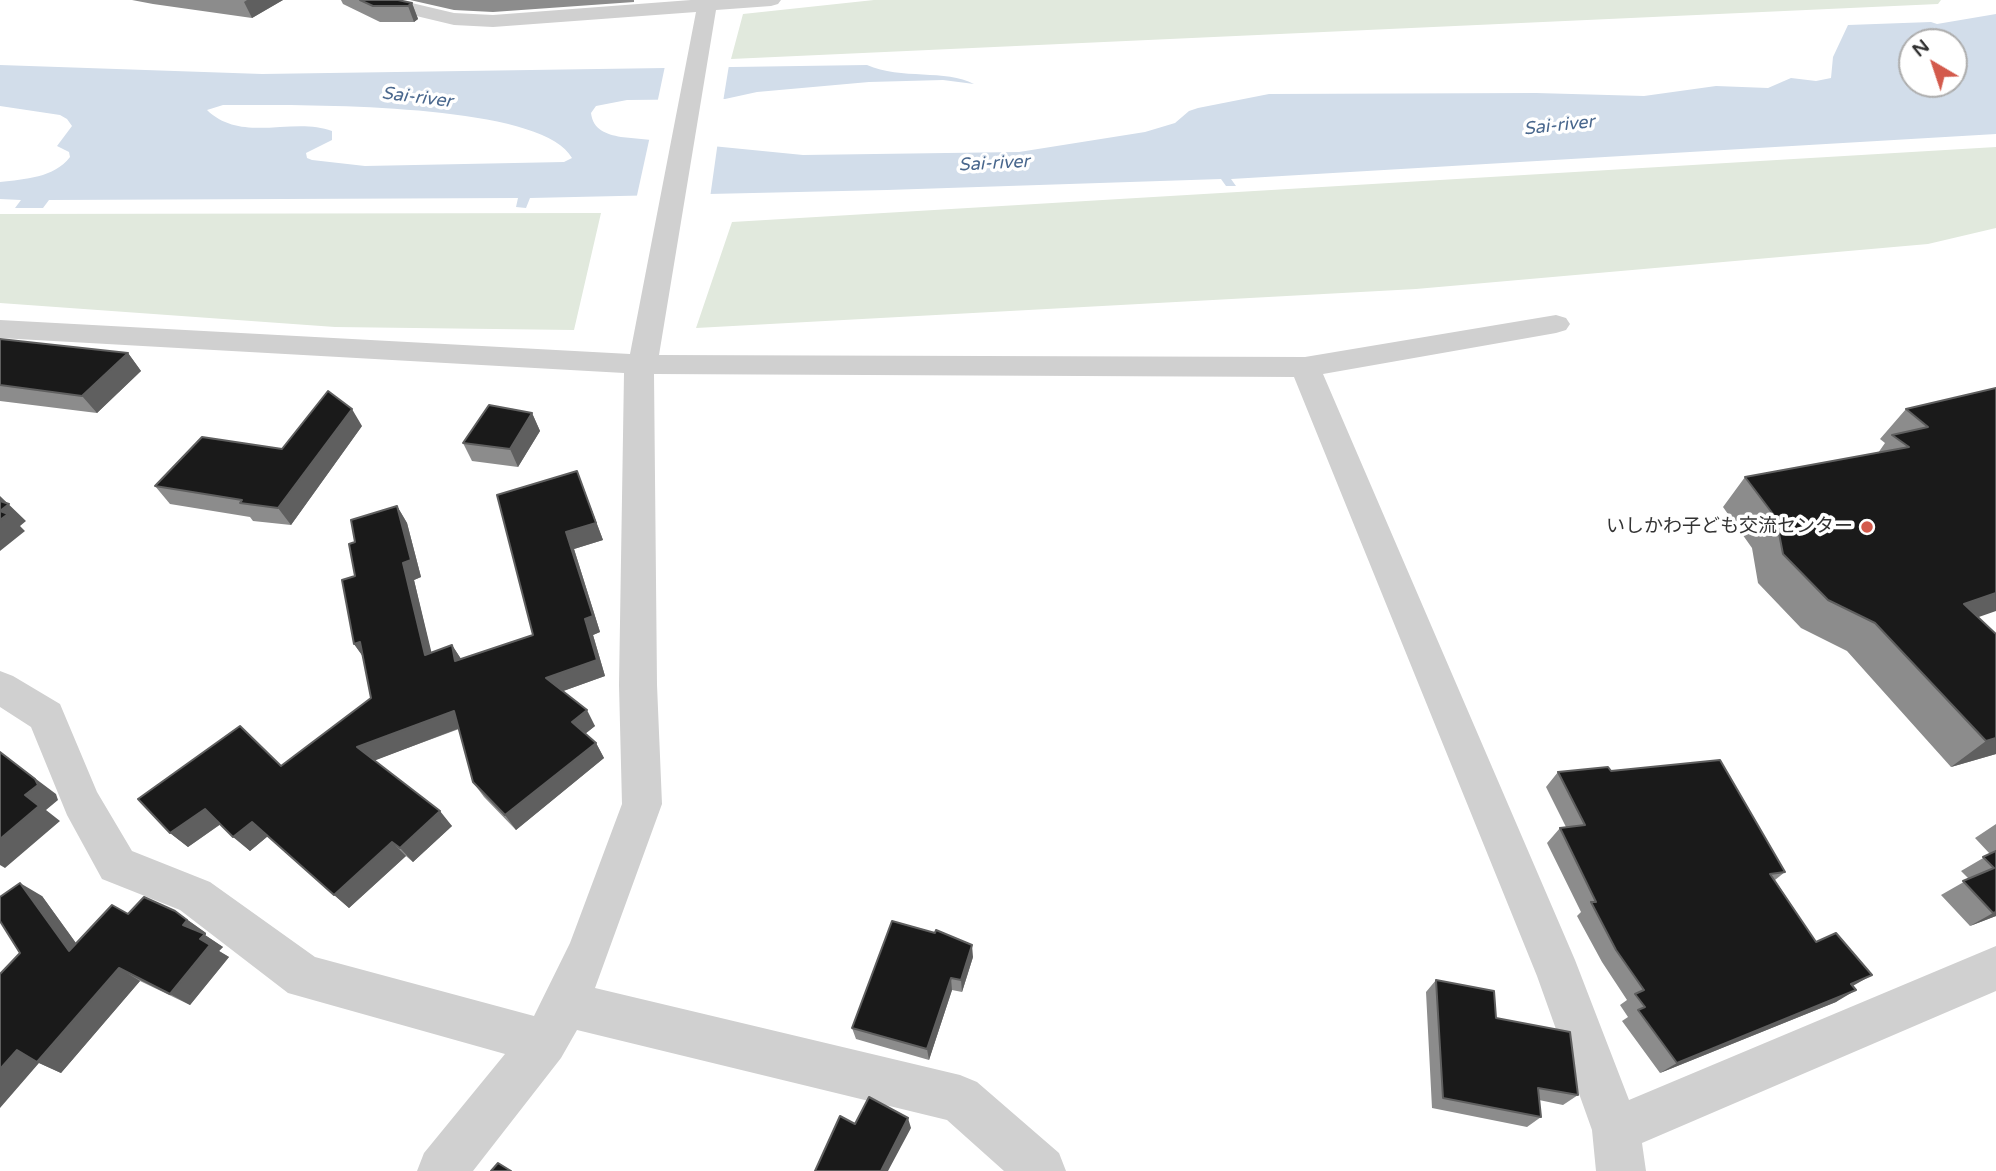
<!DOCTYPE html>
<meta charset="utf-8">
<style>
body{margin:0}
#map{position:relative;width:1996px;height:1171px;overflow:hidden;background:#fff;font-family:"Varela Round",sans-serif}
canvas{display:block}
.north{position:absolute;left:1898px;top:28px;width:70px;height:70px;box-sizing:border-box;background:#fff;border:2px solid #adadad;border-radius:50%;rotate:321deg;font-size:19px;font-weight:700;line-height:28px;text-align:center;color:#333}
.north::after{content:'';display:block;margin:auto;width:24px;height:32px;background:#d35a4c;clip-path:polygon(50% 0,100% 100%,50% 72%,0 100%)}
</style>
<div id="map">
<canvas width="1996" height="1171"></canvas>
<div class="north">N</div>
</div>
<script>
const g = document.querySelector('canvas').getContext('2d');
g.lineJoin = 'round';
function paint(path, color) {
  g.fillStyle = color;
  g.fill(path, 'evenodd');
}
function stroke(path, color, width, dash) {
  g.strokeStyle = color;
  g.lineWidth = width;
  g.lineCap = dash ? 'butt' : 'round';
  g.setLineDash(dash || []);
  g.stroke(path);
}
function drawText(font, color, halo, rows, align = 'center') {
  g.font = font + ' "Varela Round","Noto Sans JP",sans-serif';
  g.lineWidth = 7;
  g.setLineDash([]);
  g.textBaseline = 'middle';
  g.strokeStyle = halo;
  g.fillStyle = color;
  for (const [text, x, y, turn = 0] of rows) {
    g.save();
    g.translate(x, y);
    g.rotate((+turn || 0) * Math.PI / 180);
    g.textAlign = isNaN(turn) ? turn : align;
    if (halo) g.strokeText(text, 0, 0);
    g.fillText(text, 0, 0);
    g.restore();
  }
}
paint(new Path2D(`
 M874,0H1941L1938,4L731,59L743,14Z
 M1996,147V228L1928,244L1416,289L696,328L732,222Z
 M601,213L574,330L335,327L0,303V214Z`), '#e1e9dd');
paint(new Path2D(`
 M1996,14V134L1231,179L1236,186H1226L1221,179L887,190L530,198L526,208L516,207L518,198L49,200L43,208H15L21,200L0,199V182C25,179 54,178 70,157L69,152L57,146L72,126L67,119L60,115L0,106V65L262,74L867,65C901,80 946,69 974,84L943,80L869,82L757,92L725,99L627,100L596,106L591,113C593,130 606,134 621,137L803,155L1019,152L1145,132L1175,123L1189,111L1198,108L1269,94L1536,93L1644,96L1716,86L1768,88L1791,78L1816,81L1831,78L1833,57L1848,25L1931,22L1937,24ZM1912,42H1954V84H1912ZM223,105C286,105 541,100 572,158L564,162L365,166L312,160L307,158L306,153L332,140V131C293,116 242,144 207,110Z`), '#d2ddea');
paint(new Path2D(`
 M729,65L723,102L657,104L665,66Z
 M650,136L718,141L710,198L636,200Z`), '#fff');
paint(new Path2D(`
 M363,0H399L454,13L493,15L691,0H781L778,4L771,6L716,10L659,355L1305,357L1556,315L1566,318L1570,324L1566,330L1556,333L1323,374L1575,960L1629,1100L1996,946V991L1642,1143L1646,1171H1596L1592,1130L1537,976L1294,377L654,374L657,685L662,804L595,988L960,1075L977,1082L1059,1153L1066,1171H1004L947,1120L577,1030L561,1058L473,1171H417L424,1153L505,1054L288,993L180,910L102,879L67,815L31,727L0,707V671L13,676L60,704L97,792L132,851L210,882L315,957L534,1016L570,943L622,804L619,685L624,373L0,338V320L630,354L696,12L493,27L454,25L366,4Z`), '#d0d0d0');
paint(new Path2D(`
 M132,0H283L252,18L153,4Z
 M341,0H398L412,3L418,19L414,22H380L343,4Z
 M410,0H634V2L493,12L454,10Z
 M0,339L128,353L141,371L97,413L0,401Z
 M1996,388L1978,617L1996,754L1951,767L1847,651L1801,628L1758,583L1752,548L1723,507L1745,477L1878,453L1885,443L1880,439L1906,409Z
 M532,413L540,431L518,467L472,461L463,443Z
 M362,426L291,525L253,521L250,517L170,504L155,486Z
 M577,471L603,540L574,549L600,632L593,635L605,676L563,691L595,726L585,734L596,743L604,758L516,830L484,797L473,782L459,729L375,760L452,826L413,862L406,856L349,908L268,836L250,851L221,824L188,847L170,833L281,766L371,698L363,656L354,644L355,542L397,506L407,523L421,577L414,580L431,653L452,645L461,659L533,635Z
 M1611,771L1785,872L1775,880L1816,942L1853,986L1836,1002L1660,1073L1622,1021L1628,1017L1620,1005L1627,1000L1602,962L1577,916L1581,912L1547,843L1560,828L1566,827L1546,787L1558,772Z
 M1996,824V916L1970,926L1941,895L1969,879L1961,871L1990,854L1975,838Z
 M42,896L76,943L175,911L206,933L205,935L223,947L219,951L229,957L190,1005L140,981L61,1073L39,1063L20,953Z
 M973,957L962,992L952,990L929,1060L856,1039L852,1028Z
 M1436,980L1496,1018L1578,1095L1563,1105L1539,1100L1541,1117L1527,1127L1432,1108L1426,992Z`), '#8c8c8c');
paint(new Path2D(`
 M247,0H283L252,18L244,2Z
 M412,3L418,19L414,22L408,6Z
 M128,353L141,371L97,413L82,396Z
 M352,409L362,426L291,525L278,508Z
 M532,413L540,431L518,467L510,449Z
 M577,471L603,540L574,549L600,632L593,635L605,676L555,694L546,678L585,619L566,532Z
 M0,496L26,521L20,526L25,531L0,551Z
 M397,506L407,523L421,577L414,580L436,671L425,655L403,563Z
 M1996,593V611L1933,633L1964,604Z
 M360,642L366,661L354,644Z
 M452,645L463,662L455,661Z
 M587,710L595,726L581,737L572,722Z
 M454,711L465,726L371,762L357,747Z
 M1996,738V754L1951,767L1986,741Z
 M596,743L604,758L516,830L505,815Z
 M0,752L56,794L58,800L46,810L60,821L5,868L0,865Z
 M205,809L222,823L188,847L170,833Z
 M440,811L452,826L413,862L400,848Z
 M252,822L268,836L250,851L233,837Z
 M392,842L406,856L349,908L334,895Z
 M20,883L42,896L91,964L69,951Z
 M175,911L206,933L205,935L223,947L219,951L229,957L190,1005L170,994L183,925Z
 M1996,912V916L1970,926L1993,913Z
 M972,945L973,957L962,992L961,980Z
 M119,968L140,981L61,1073L39,1063L0,1108V1069L17,1050Z
 M1872,975L1851,987V984Z
 M951,978L952,990L929,1060L927,1049Z
 M1856,990L1836,1002L1660,1073L1677,1063Z
 M908,1118L911,1128L888,1171H881Z`), '#5f5f5f');
const building = new Path2D(`
 M360,0H398L412,3L408,6H373Z
 M0,339L128,353L82,396L0,385Z
 M1996,388V593L1964,604L1996,634V738L1986,741L1875,623L1828,600L1783,554L1776,518L1745,477L1909,447L1892,435L1928,427L1906,409Z
 M328,391L352,409L278,508L240,503L242,500L155,486L202,437L282,449Z
 M489,405L532,413L510,449L463,443Z
 M577,471L596,523L566,532L593,616L585,619L597,660L546,678L587,710L572,722L596,743L505,815L473,782L454,711L357,747L440,811L400,848L392,842L334,895L252,822L233,837L205,809L170,833L138,799L240,726L281,766L371,698L360,642L354,644L342,580L355,576L349,544L355,542L351,520L397,506L411,560L403,563L425,655L452,645L455,661L533,635L497,495Z
 M0,501L9,504L0,511Z
 M0,511L8,514L0,520Z
 M0,752L35,779L38,785L25,795L39,806L0,839Z
 M1720,760L1785,872L1770,874L1816,942L1836,933L1872,975L1851,984L1856,990L1677,1063L1638,1010L1645,1007L1635,994L1644,990L1616,950L1591,902H1596L1560,828L1585,825L1558,772L1608,767L1611,771Z
 M1996,851V912L1993,913L1963,881L1994,868L1983,857Z
 M20,883L69,951L112,905L128,914L144,897L175,911L187,920L183,925L205,934L200,939L210,945L170,994L119,968L37,1062L17,1050L0,1069V974L20,953L0,921V897Z
 M892,921L935,933L936,930L972,945L961,980L951,978L927,1049L852,1028Z
 M1436,980L1494,991L1496,1018L1570,1032L1578,1095L1538,1088L1541,1117L1443,1098Z
 M869,1097L908,1118L881,1171H815L840,1116L855,1124Z
 M498,1163L511,1171H491Z`);
paint(building, '#1a1a1a');
stroke(building, '#5f5f5f', 2);
for (const [x, y, r, color] of [
 [1867,527,7,"#d35a4c"]
]) {
  const dot = new Path2D();
  dot.arc(x, y, r, 0, 2 * Math.PI);
  g.fillStyle = color;
  g.fill(dot);
  stroke(dot, '#fff', 2.5);
}
drawText('italic 18px', '#49678d', '#fff', [
 ["Sai-river",417,98,7],
 ["Sai-river",1559,126,-6],
 ["Sai-river",994,164,-3]
]);
drawText('19px', '#333', '#fff', [
 ["いしかわ子ども交流センター",1853,527]
], 'right');
</script>
